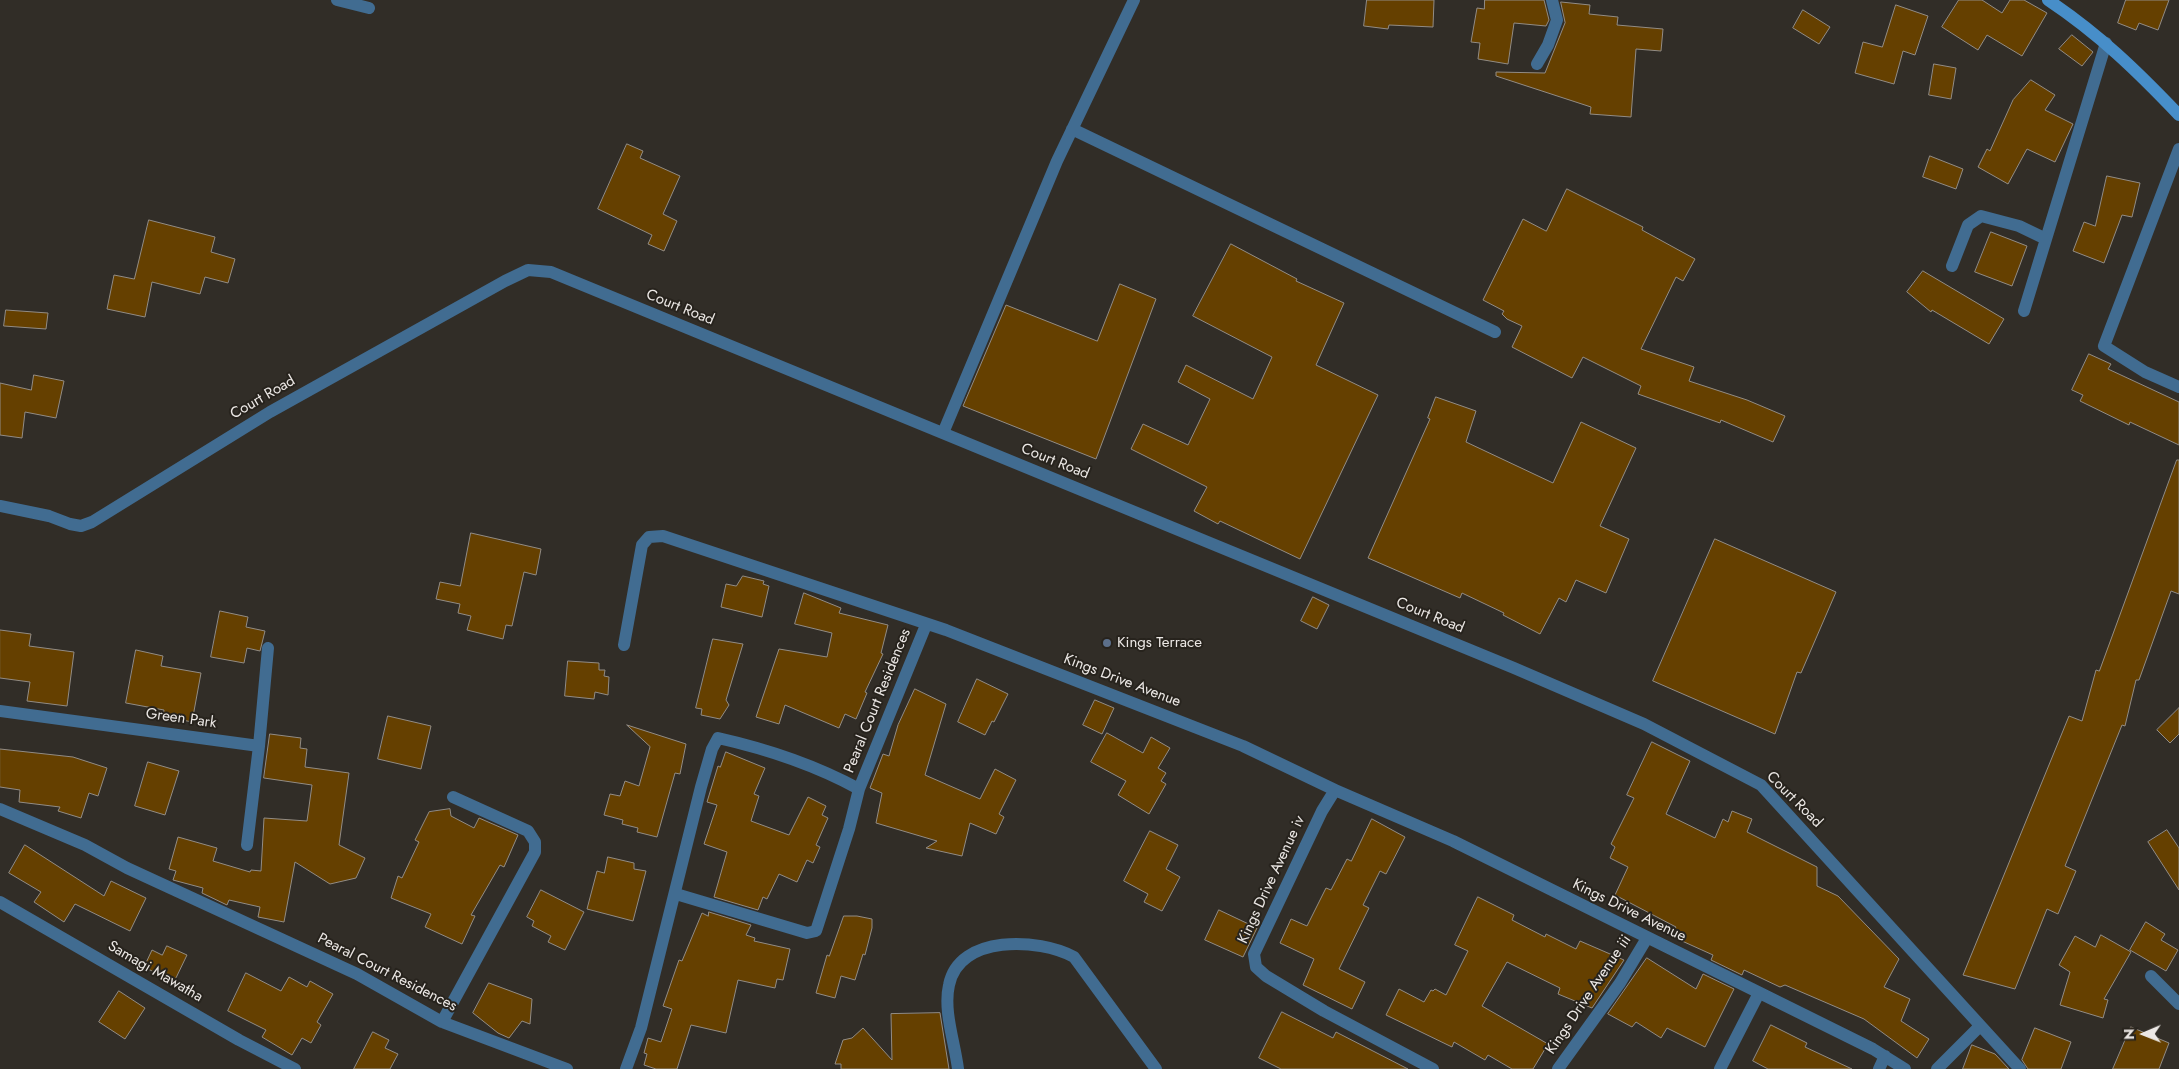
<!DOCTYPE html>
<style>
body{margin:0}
#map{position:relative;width:2179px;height:1069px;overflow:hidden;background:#312d27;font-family:Jost,sans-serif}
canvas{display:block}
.north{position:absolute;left:2119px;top:1009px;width:50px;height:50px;-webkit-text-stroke:4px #27231d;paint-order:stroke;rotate:269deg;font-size:14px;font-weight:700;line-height:20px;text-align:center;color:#ece8e5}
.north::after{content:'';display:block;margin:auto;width:18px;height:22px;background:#ece8e5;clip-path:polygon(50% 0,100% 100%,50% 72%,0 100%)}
</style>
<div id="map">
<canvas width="2179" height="1069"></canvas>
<div class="north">N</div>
</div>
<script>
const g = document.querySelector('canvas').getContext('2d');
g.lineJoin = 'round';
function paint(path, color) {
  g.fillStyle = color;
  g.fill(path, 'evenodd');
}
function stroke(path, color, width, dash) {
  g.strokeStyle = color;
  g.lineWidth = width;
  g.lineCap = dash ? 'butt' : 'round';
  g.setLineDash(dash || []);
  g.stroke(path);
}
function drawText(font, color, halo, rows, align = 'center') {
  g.font = font + ' Jost,sans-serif';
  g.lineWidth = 4;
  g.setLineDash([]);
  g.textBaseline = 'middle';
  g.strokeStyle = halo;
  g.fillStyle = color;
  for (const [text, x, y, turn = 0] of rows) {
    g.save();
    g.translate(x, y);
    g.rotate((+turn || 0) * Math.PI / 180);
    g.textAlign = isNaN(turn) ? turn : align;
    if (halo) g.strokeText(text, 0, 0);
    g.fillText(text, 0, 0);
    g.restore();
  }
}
const building = new Path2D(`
 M1367,0H1434L1433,27L1389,25L1388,29L1364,26Z
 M1485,0H1544L1549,20L1546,26L1514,23L1508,64L1478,59L1480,43L1471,42L1477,8L1484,9Z
 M1959,0H1982L2002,13L2010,0H2024L2047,13L2022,56L1987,35L1978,50L1942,27Z
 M2126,0H2169L2158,30L2139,23L2136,30L2118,23Z
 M1561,2L1590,5L1589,14L1618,17L1617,25L1663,29L1661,51L1636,49L1631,117L1590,114L1591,107L1496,76V72L1545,73L1565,23Z
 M1896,5L1928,16L1915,55L1903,51L1894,84L1855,73L1863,42L1882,47Z
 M1803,10L1830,27L1819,44L1793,28Z
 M2072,35L2093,52L2082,66L2059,49Z
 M1934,64L1956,68L1951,99L1929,95Z
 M2031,80L2055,95L2045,110L2073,124L2055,162L2027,149L2008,184L1978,167L1987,149L1990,151L2013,100Z
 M627,144L643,151L640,158L680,176L663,214L677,221L664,251L648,244L652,235L598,209Z
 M1930,156L1963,169L1956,189L1923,177Z
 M2107,176L2140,183L2132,217L2122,215L2104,263L2073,251L2084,222L2095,226Z
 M1567,189L1643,227L1642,230L1695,259L1683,281L1676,277L1641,349L1694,367L1689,381L1747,400L1785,416L1773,442L1721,420L1720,423L1638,394L1641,386L1583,357L1572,378L1512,347L1522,326L1507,319L1502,314L1504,311L1483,300L1523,219L1546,231Z
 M149,220L215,237L211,252L235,259L228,283L205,277L200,294L152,282L145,317L107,309L114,275L134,279Z
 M1991,232L2027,246L2012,286L1975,272Z
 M1231,244L1297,279L1296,281L1344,303L1316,365L1378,395L1300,559L1220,521L1218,524L1194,511L1207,487L1131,449L1143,424L1188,445L1210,399L1178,382L1186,365L1253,399L1272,357L1193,316Z
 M1923,271L2004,319L1989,344L1932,310L1931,312L1907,292Z
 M1120,284L1156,299L1096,459L963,406L1006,305L1097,341Z
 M6,310L48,313L46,329L4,326Z
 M2089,354L2111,364L2108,369L2179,402V445L2130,422L2129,425L2080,401L2083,395L2072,390Z
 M34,375L64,381L56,418L25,412L22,438L0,435V383L31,390Z
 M1436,397L1476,411L1466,442L1553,483L1581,422L1636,448L1600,526L1629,539L1606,593L1576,580L1566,602L1559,598L1540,634L1503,615L1504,613L1462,593L1460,598L1368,558L1430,419L1428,418Z
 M2177,460H2179V594L2171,591L2139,680H2136L2125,726L2122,725L2065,866L2076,871L2058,914L2047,909L2015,989L1963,975L2069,716L2082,721L2096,670L2099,671Z
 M471,533L541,549L536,575L524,572L512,626L506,625L503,639L467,630L471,616L458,613L460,604L436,599L440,582L460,586Z
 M1715,539L1836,592L1801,673L1797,672L1775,734L1653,681Z
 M743,576L764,581L763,584L769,586L762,617L721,607L726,584L736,586Z
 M804,593L841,608L839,613L888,625L881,653L883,654L865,692L867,693L856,719L845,714L839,728L785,705L779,724L756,717L779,649L827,657L832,633L795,624Z
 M1313,597L1329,605L1317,629L1301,621Z
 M220,611L248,617L246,627L265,631L260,651L247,648L244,663L211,657Z
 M0,630L31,634L29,646L74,652L67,706L27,701L30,682L0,678Z
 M713,639L743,644L726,700L729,705L720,719L701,715L702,709L696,708Z
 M136,650L163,656L161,666L201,673L192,722L163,716L164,710L126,703Z
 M568,661L599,663V670H605L604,676L609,677L608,695L595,692L594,699L565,696Z
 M977,679L1008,694L994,722L992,721L985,735L958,722Z
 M915,689L946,704L925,775L980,799L995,769L1016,780L999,814L1004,817L996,834L970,823L962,856L926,848L937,841L876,823L882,793L870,788L883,754L889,756L898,725Z
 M1095,700L1114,708L1102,734L1083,725Z
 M2179,708V734L2170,743L2157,730Z
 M388,716L431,726L421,769L378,759Z
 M627,725L686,744L680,774L675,773L657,837L637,832L638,828L622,824L623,820L604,815L610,794L620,796L625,781L639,786L650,747Z
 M1107,733L1143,753L1151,737L1170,748L1158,768L1166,773L1161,781L1166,784L1149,814L1118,795L1126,781L1091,762Z
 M270,734L301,738L300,748L307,749L305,767L349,773L339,845L365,858L356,878L330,884L295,862L284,922L258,917L260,907L229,900L227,905L202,893L203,888L173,880L176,871L169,869L178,837L217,848L213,861L250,872L251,870L261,871L264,818L307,821L312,785L264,778Z
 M1652,742L1690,761L1666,814L1715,838L1723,819L1728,822L1732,811L1752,819L1747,832L1817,867V886L1838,896L1899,959L1884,987L1910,999L1901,1021L1929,1039L1917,1058L1864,1019L1785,985L1780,987L1744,970L1742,975L1711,960L1713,955L1671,936L1676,927L1615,895L1628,867L1610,858L1615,847L1611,844L1634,798L1627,795Z
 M0,749L73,757L107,768L98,796L89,793L81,818L58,811L60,807L19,802L20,790L0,787Z
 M726,752L765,768L754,794L759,796L751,821L789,835L808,797L826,806L822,815L828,818L816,845L820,847L813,863L807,860L797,882L779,874L767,899L763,897L758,910L714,897L727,852L704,844L717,805L707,802L718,766L720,767Z
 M148,762L179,771L165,815L135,806Z
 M450,809L451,816L474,828L479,818L518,835L504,867L500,865L471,915L475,916L462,944L425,927L431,914L391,898L398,876L402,878L419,842L415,840L429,812Z
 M1372,819L1405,837L1386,874L1380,871L1363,905L1369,908L1339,969L1365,982L1352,1009L1303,985L1314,959L1280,943L1291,919L1307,926L1326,888L1331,890L1347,859L1351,861Z
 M2167,830L2179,848V890L2148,842Z
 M1150,831L1178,845L1166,869L1180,877L1162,911L1144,902L1148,894L1124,881Z
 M25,845L104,896L111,881L146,898L130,931L75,904L64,922L34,902L41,892L9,873Z
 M608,857L634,863V869L646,871L633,921L587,909L597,871L604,873Z
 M541,890L584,912L565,950L548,942L551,936L532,926L534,921L527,917Z
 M1478,897L1514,915L1512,920L1545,937L1546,934L1576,949L1580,941L1624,960L1592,1008L1558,994L1560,988L1507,962L1482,1006L1548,1044L1533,1069H1512L1488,1055L1485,1060L1454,1042L1452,1047L1386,1015L1399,989L1424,1002L1431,990L1433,991L1435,989L1446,995L1468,951L1455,945Z
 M1219,910L1257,928L1243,957L1205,940Z
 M709,912L751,925L746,935L755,938L754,941L790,949L783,980L777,979L775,988L738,980L726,1033L691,1025L677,1069H656L644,1065L647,1054L644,1053L648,1038L661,1042L672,1009L663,1006L679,960L682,961L702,913L708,916Z
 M844,916H857L872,919V928L865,955L863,954L855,980L841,976L835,998L816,993L827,955L829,956Z
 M2146,922L2165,934L2161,940L2178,950L2166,971L2130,950Z
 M2101,935L2131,952L2104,999L2108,1000L2103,1018L2060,1005L2070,972L2059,965L2075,936L2095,947Z
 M167,946L187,955L174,982L144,967L152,950L162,955Z
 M1647,958L1696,989L1703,974L1734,989L1705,1047L1667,1028L1661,1038L1636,1022L1632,1027L1608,1014Z
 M246,973L281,991L289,977L307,987L310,981L333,994L317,1022L321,1025L311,1043L302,1038L292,1055L262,1037L266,1030L228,1011Z
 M489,983L532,999L530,1024L522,1021L509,1038L498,1033L473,1013Z
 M119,991L145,1008L125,1039L99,1022Z
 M1282,1012L1333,1038L1336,1032L1408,1069H1281L1259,1058Z
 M940,1013L949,1069H841V1064H835L843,1040L852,1038L863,1028L892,1060L891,1014Z
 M1771,1025L1807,1043L1805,1047L1852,1069H1768L1753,1061Z
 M2131,1027L2169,1043L2159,1069H2113Z
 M2035,1028L2071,1042L2061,1069H2028L2022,1060Z
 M373,1032L389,1040L385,1048L398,1054L390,1069H354Z
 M1972,1045L1995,1054L2009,1069H1963Z`);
paint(building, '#654000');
stroke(building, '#928c85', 1);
stroke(new Path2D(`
 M337,0L369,8`), '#416c91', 12);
stroke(new Path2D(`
 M1537,64L1548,45L1557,20L1552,0
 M1072,129L1495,332
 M2179,149L2104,346L2145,372L2179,387
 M1952,266L1968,225L1981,216L2019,226L2046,239
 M2024,311L2106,43
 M943,433L1057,161L1134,0
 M0,506L49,516L70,524L81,526L92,522L270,412L505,281L528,270L551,272L1514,668L1644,724L1761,785L2020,1069
 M624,645L642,545L649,537L663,536L946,630L1243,746L1335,790L1322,811L1254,954L1256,967L1266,976L1324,1011L1433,1069
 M0,711L259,746L247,845
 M259,746L268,648
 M1335,790L1453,841L1873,1049L1905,1069
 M0,809L85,845L127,868L357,974L442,1022L567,1069
 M676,894L807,933L816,931L849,829L859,789
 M0,902L239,1040L295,1069
 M2151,976L2179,1004
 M442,1022L535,852V842L528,831L453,797
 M626,1069L641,1028L701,787L712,749L718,738C767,749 815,765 859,789L926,625
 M958,1069C955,1043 943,1011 949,985C959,934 1039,938 1074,957L1156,1069
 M1558,1069L1620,983L1647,938
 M1720,1069L1759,993
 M1879,1069L1885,1056
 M1937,1069L1980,1026`), '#416c91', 12);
stroke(new Path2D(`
 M2048,0C2099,34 2137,71 2179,115`), '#478ec9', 12);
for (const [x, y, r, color] of [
 [1107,643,5,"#5c6f8a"]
]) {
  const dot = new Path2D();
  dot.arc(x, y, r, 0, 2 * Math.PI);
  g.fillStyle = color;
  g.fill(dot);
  stroke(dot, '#27231d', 2);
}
drawText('15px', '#ece8e5', '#27231d', [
 ["Court Road",680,308,22],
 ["Court Road",263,398,-30],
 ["Court Road",1055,462,22],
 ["Court Road",1430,616,22],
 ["Kings Drive Avenue",1122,681,21],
 ["Pearal Court Residences",878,701,-68],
 ["Green Park",181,719,8],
 ["Court Road",1794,800,45],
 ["Kings Drive Avenue iv",1272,880,-65],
 ["Kings Drive Avenue",1629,911,26],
 ["Samagi Mawatha",155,972,30],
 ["Pearal Court Residences",387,973,27],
 ["Kings Drive Avenue iii",1589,995,-56]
]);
drawText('15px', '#ece8e5', '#27231d', [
 ["Kings Terrace",1117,643]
], 'left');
</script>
